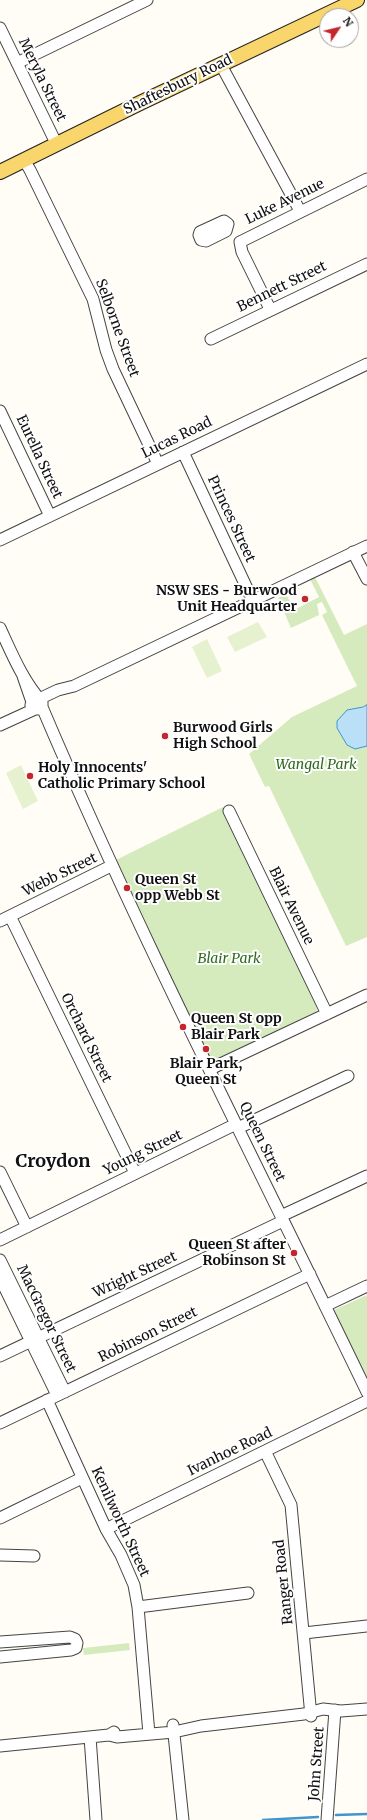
<!DOCTYPE html>
<style>
body{margin:0}
#map{position:relative;width:367px;height:1820px;overflow:hidden;background:#fffdf5;font-family:Merriweather,serif}
canvas{display:block}
.north{position:absolute;left:319px;top:8px;width:40px;height:40px;box-sizing:border-box;background:#fff;border:1px solid #a0a0a0;border-radius:50%;rotate:55deg;font-size:11px;font-weight:700;line-height:16px;text-align:center;color:#111}
.north::after{content:'';display:block;margin:auto;width:14px;height:18px;background:#c4262e;clip-path:polygon(50% 0,100% 100%,50% 72%,0 100%)}
</style>
<div id="map">
<canvas width="367" height="1820"></canvas>
<div class="north">N</div>
</div>
<script>
const g = document.querySelector('canvas').getContext('2d');
g.lineJoin = 'round';
function paint(path, color) {
  g.fillStyle = color;
  g.fill(path, 'evenodd');
}
function stroke(path, color, width, dash) {
  g.strokeStyle = color;
  g.lineWidth = width;
  g.lineCap = dash ? 'butt' : 'round';
  g.setLineDash(dash || []);
  g.stroke(path);
}
function drawText(font, color, halo, rows, align = 'center') {
  g.font = font + ' Merriweather,serif';
  g.lineWidth = 4;
  g.setLineDash([]);
  g.textBaseline = 'middle';
  g.strokeStyle = halo;
  g.fillStyle = color;
  for (const [text, x, y, turn = 0] of rows) {
    g.save();
    g.translate(x, y);
    g.rotate((+turn || 0) * Math.PI / 180);
    g.textAlign = isNaN(turn) ? turn : align;
    if (halo) g.strokeText(text, 0, 0);
    g.fillText(text, 0, 0);
    g.restore();
  }
}
paint(new Path2D(`
 M315,577L344,635L367,624V937L346,946L269,786L265,787L249,754L292,717L357,686L322,615L327,612L322,602L317,604L319,615L291,628L278,598L286,594L294,610L319,597L310,579Z
 M223,807L316,1004L317,1011L220,1058L213,1059L208,1056L116,860Z
 M367,1295V1377L334,1310Z
 M129,1643L130,1650L84,1655L83,1648Z`), '#d5ebbd');
paint(new Path2D(`
 M258,622L267,637L235,652L227,637Z
 M207,639L222,671L207,678L192,647Z
 M21,765L38,801L23,809L6,773Z`), '#e6f2cf');
const water = new Path2D(`
 M367,705V746L355,749L347,745L337,728V721L347,710L363,707Z`);
paint(water, '#b9e0f7');
stroke(water, '#3f96cf', 1);
stroke(new Path2D(`
 M336,1815L367,1814
 M263,1820L318,1817`), '#3f96cf', 2.5);
const minor = new Path2D(`
 M0,28L57,145
 M17,63L147,0
 M221,65L300,211
 M24,160L30,170L93,299L106,350L113,369L158,464
 M224,221L228,224L226,231L206,241L201,240L199,235L200,232Z
 M270,309L242,252L240,242L367,179
 M211,339L367,264
 M0,411L50,516
 M183,452L252,599
 M0,540L367,364
 M353,552L367,579
 M0,628C12,654 23,681 42,702V706L40,709H35L31,705L32,702L23,676
 M39,699L58,690L74,686L367,546
 M42,707C141,940 257,1164 367,1392
 M0,725L35,709
 M229,811L327,1014
 M10,916L135,1173
 M0,921L111,866
 M210,1069L367,995
 M238,1128L348,1076
 M0,1172L27,1227
 M281,1216L367,1176
 M0,1240L236,1124
 M0,1260L65,1392
 M0,1278L57,1395
 M325,1306L367,1286
 M0,1356L283,1221
 M47,1400L106,1529L121,1555L134,1585L138,1607L149,1734
 M0,1423L310,1274
 M265,1451L291,1505L311,1716
 M0,1518L82,1478
 M106,1529L367,1401
 M0,1555L34,1556
 M138,1607L248,1593
 M304,1633L367,1626
 M0,1642L70,1637L75,1639L77,1643L76,1648L71,1650L0,1657
 M173,1725L183,1820
 M109,1735L117,1737L174,1732L201,1726L304,1714L323,1709L341,1711L367,1709
 M90,1737L96,1820
 M0,1746L109,1735L114,1732
 M327,1820L335,1710`);
const major = new Path2D(`
 M0,172L140,103L357,0`);
stroke(minor, '#444', 13);
stroke(major, '#222', 16);
stroke(minor, '#fff', 11);
stroke(major, '#f9d66b', 14);
for (const [x, y, r, color] of [
 [305,599,4,"#c4262e"],
 [165,736,4,"#c4262e"],
 [30,776,4,"#c4262e"],
 [127,888,4,"#c4262e"],
 [183,1027,4,"#c4262e"],
 [206,1049,4,"#c4262e"],
 [294,1253,4,"#c4262e"]
]) {
  const dot = new Path2D();
  dot.arc(x, y, r, 0, 2 * Math.PI);
  g.fillStyle = color;
  g.fill(dot);
  stroke(dot, '#fff', 1.5);
}
drawText('14px', '#111', '#fff', [
 ["Meryla Street",42,80,64],
 ["Shaftesbury Road",178,85,-26],
 ["Luke Avenue",285,202,-26],
 ["Bennett Street",282,287,-26],
 ["Selborne Street",117,328,70],
 ["Lucas Road",177,438,-26],
 ["Eurella Street",39,457,65],
 ["Princes Street",231,519,65],
 ["Webb Street",60,875,-26],
 ["Blair Avenue",291,906,64],
 ["Orchard Street",86,1038,64],
 ["Queen Street",262,1142,64],
 ["Young Street",143,1153,-26],
 ["Wright Street",135,1275,-25],
 ["MacGregor Street",46,1319,64],
 ["Robinson Street",148,1335,-26],
 ["Ivanhoe Road",230,1452,-26],
 ["Kenilworth Street",120,1522,65],
 ["Ranger Road",284,1582,-96],
 ["John Street",317,1764,-86]
]);
drawText('bold 14px', '#111', '#fff', [
 ["NSW SES - Burwood",297,591,"right"],
 ["Unit Headquarter",297,607,"right"],
 ["Burwood Girls",173,728],
 ["High School",173,744],
 ["Holy Innocents'",38,768],
 ["Catholic Primary School",38,784],
 ["Queen St",135,880],
 ["opp Webb St",135,896],
 ["Queen St opp",191,1019],
 ["Blair Park",191,1035],
 ["Blair Park,",206,1064,"center"],
 ["Queen St",206,1080,"center"],
 ["Queen St after",286,1245,"right"],
 ["Robinson St",286,1261,"right"]
], 'left');
drawText('italic 14px', '#2f6b1f', '#fff', [
 ["Wangal Park",316,765],
 ["Blair Park",229,959]
]);
drawText('bold 18px', '#111', '#fff', [
 ["Croydon",53,1162]
]);
</script>
